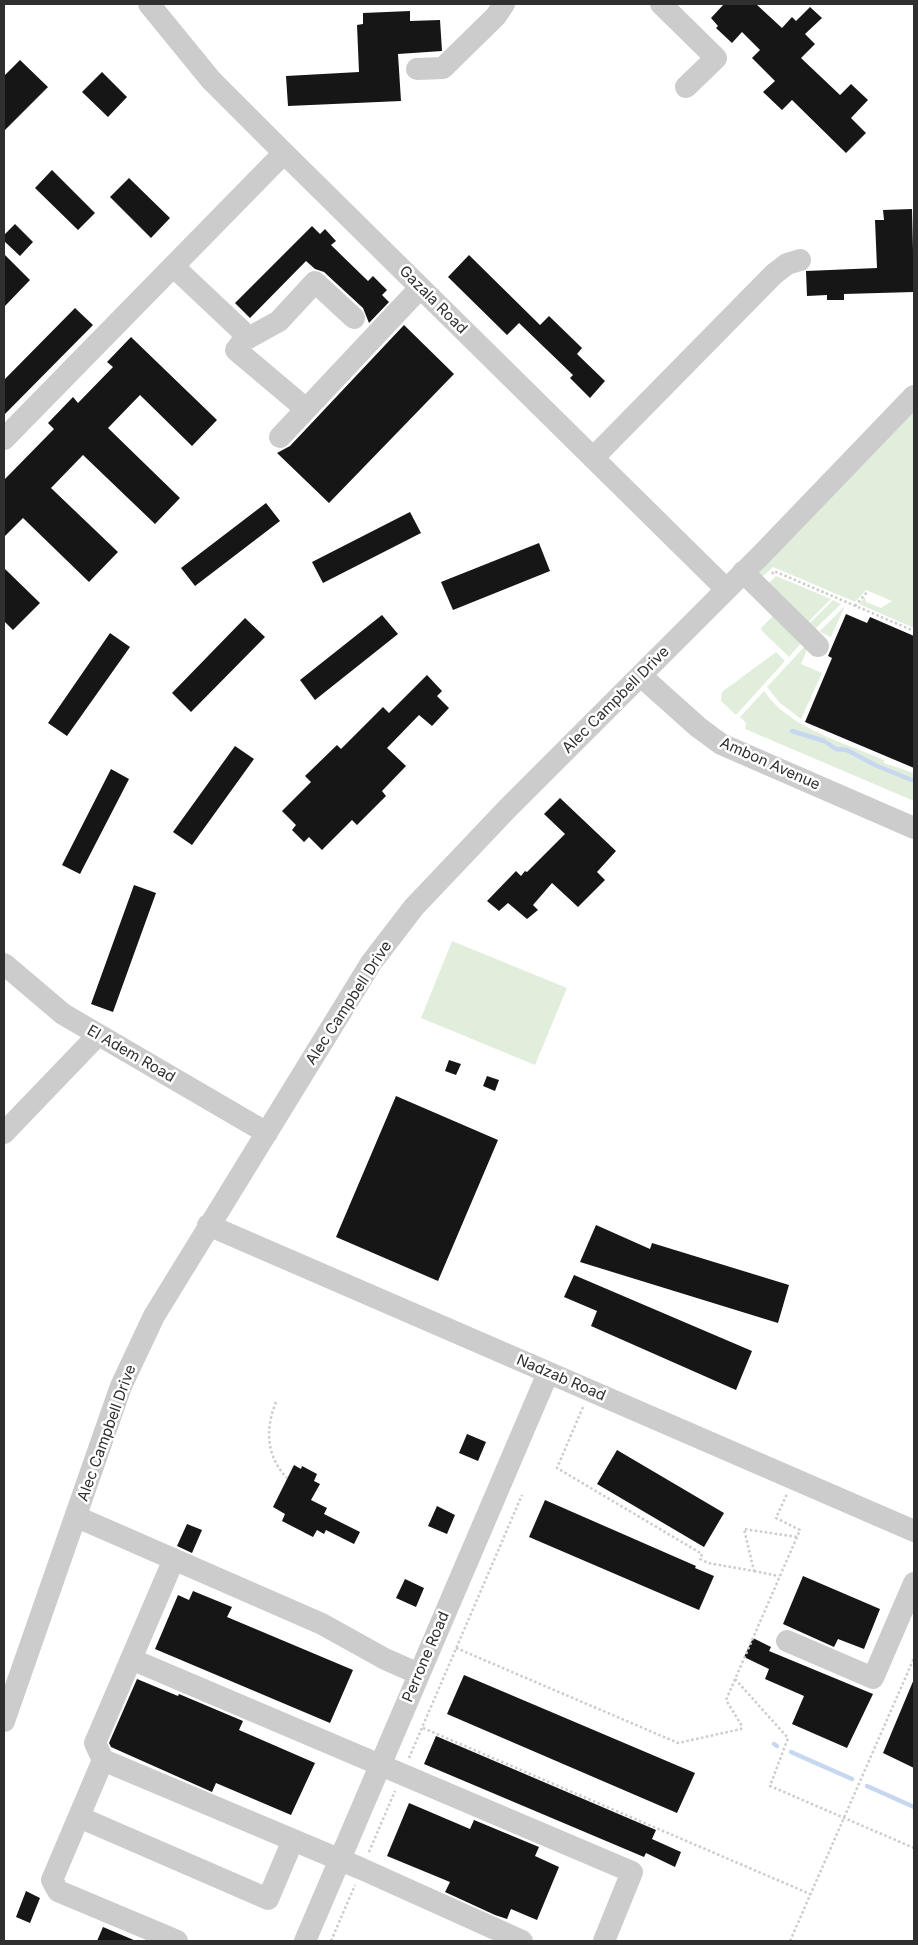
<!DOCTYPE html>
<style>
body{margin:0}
#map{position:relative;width:918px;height:1945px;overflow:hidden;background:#fff;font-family:Inter,sans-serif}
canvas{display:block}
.frame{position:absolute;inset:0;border:5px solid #2f2f2f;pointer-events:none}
</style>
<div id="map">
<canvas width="918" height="1945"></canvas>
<div class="frame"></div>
</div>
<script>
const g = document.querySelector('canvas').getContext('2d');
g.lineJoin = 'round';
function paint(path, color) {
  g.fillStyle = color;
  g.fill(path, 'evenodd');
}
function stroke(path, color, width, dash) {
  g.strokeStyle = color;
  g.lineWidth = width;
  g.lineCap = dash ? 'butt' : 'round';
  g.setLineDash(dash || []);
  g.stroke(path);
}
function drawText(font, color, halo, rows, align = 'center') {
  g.font = font + ' Inter,sans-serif';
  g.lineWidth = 5;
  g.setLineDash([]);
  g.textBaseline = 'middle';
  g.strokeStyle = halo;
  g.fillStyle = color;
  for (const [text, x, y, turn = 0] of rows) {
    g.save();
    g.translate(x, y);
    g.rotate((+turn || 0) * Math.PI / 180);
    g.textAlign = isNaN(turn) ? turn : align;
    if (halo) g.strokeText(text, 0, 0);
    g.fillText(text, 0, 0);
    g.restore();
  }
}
paint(new Path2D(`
 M914,411V628L859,604L865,597L866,602L881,608L892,601L866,590L855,602L773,567L761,578L758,573Z
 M776,576L831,599L807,623L768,584Z
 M833,600L841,604L818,626L816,628L809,624Z
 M845,606L831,637L820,632L821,630Z
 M773,616L804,640L789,657L762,631L761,628Z
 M807,644L809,645L801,664L822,673L801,719L780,703L767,687Z
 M776,652L785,661L736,715L721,701L722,692Z
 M764,691C790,729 844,742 884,760V763L914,773V801L745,729L746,723L740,717Z
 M452,941L567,988L535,1065L421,1018Z`), '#e2eedc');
stroke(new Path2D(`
 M792,731L824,741L836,749L847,750L875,765L914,781
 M774,1744L777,1746
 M791,1752L852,1779
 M867,1786L914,1807`), '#c6d7ef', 4.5);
paint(new Path2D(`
 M724,4H756L782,28L792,17L796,21L810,7L822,18L805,34L815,44L801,58L840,95L851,84L868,100L851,118L866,133L846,153L792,100L782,110L763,92L775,81L752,58L760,50L742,32L732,43L716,28L718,26L711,18Z
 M410,11V21L440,20L442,51L398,54L401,101L288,106L286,76L359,72L357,25L363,24V13Z
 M20,60L48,87L4,131V76Z
 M102,72L127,97L108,117L82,92Z
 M52,170L95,213L78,230L35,188Z
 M129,178L170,218L151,238L110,197Z
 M912,209L914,292L844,294V300H827V295L807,296L806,271L877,268L875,220H884L883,210Z
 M15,224L33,242L20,256L4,241V235Z
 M312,226L320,234L325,229L336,241L331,245L368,281L373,276L387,290L382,295L389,302L369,323L363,308L324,272L315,269L306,261L250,318L235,303Z
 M4,254L30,280L4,307Z
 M469,255L540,325L549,316L582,348L577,354L605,381L590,398L570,378L573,375L519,323L507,335L448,277Z
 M75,308L93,325L4,415V380Z
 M404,325L454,374L329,503L277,453L290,446Z
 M131,337L217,420L192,446L140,395L108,428L180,498L155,524L83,455L51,488L118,552L89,582L23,518L4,537V480L54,429L48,423L73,397L78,403L113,367L107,362Z
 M266,503L280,521L195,586L181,568Z
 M410,512L421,533L323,583L312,562Z
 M539,543L550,571L453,610L441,582Z
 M4,568L40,603L13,630L4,621Z
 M846,614L867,623L870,617L914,636V768L805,722L832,658L828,656Z
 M382,615L398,634L315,700L300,680Z
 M245,618L265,637L191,712L172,693Z
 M110,633L130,647L67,736L48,723Z
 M427,675L442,691L437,696L449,708L432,726L419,715L387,748L406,766L382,791L386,796L357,825L352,820L322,850L309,837L304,842L292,830L296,825L282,811L311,782L305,776L337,745L341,749L383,707L389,713Z
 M235,746L254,759L192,845L173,832Z
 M111,769L129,779L80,874L62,865Z
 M560,798L616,851L597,872L605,880L578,907L552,883L533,905L538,910L527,919L508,903L499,911L487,901L516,871L521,876L525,871L527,872L565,834L544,814Z
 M134,885L156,893L113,1012L91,1004Z
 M449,1060L461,1064L456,1075L445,1071Z
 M487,1076L499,1080L495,1091L483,1086Z
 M396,1096L498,1140L438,1281L336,1237Z
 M596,1225L650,1249L652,1243L789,1285L778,1323L580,1262Z
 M574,1275L752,1351L736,1390L591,1326L597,1311L564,1297Z
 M467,1434L486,1442L478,1461L459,1453Z
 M617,1450L724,1513L704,1547L597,1484Z
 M294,1465L301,1469L302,1466L317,1474L314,1481L320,1484L311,1500L327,1508L324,1514L360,1532L354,1544L326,1530L324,1534L317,1530L313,1537L282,1521L285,1514L273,1507Z
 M545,1500L696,1566L695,1568L714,1576L699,1610L529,1537Z
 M437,1506L455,1515L447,1534L428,1526Z
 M187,1524L202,1530L192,1553L177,1546Z
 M803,1576L880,1609L864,1649L838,1639L834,1647L783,1624Z
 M405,1579L424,1588L416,1607L396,1598Z
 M193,1591L232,1607L227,1617L353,1670L330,1723L155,1649L178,1595L189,1600Z
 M753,1638L771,1647L769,1651L873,1694L847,1748L792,1724L804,1696L765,1679L769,1669L744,1657Z
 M464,1675L695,1773L677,1813L447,1714Z
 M137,1679L178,1696L179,1694L243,1721L239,1730L315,1763L291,1815L216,1783L212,1792L111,1747L109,1743Z
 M914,1679V1768L883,1753Z
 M436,1736L656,1830L652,1839L681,1852L675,1867L646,1853L644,1857L424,1764Z
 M409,1803L470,1829L474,1820L539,1847L535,1856L559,1867L537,1920L511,1909L507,1919L495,1915L445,1892L450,1882L387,1856Z
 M26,1891L40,1898L30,1923L16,1917Z
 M103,1927L136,1941H97Z`), '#161616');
stroke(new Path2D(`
 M772,574L774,571L914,631
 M855,606L868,591
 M276,1402C265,1429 266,1456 287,1478
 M583,1407L557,1468L702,1554L700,1559L708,1563L754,1571L744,1529L797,1537
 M754,1571L779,1576
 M456,1648L678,1743L741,1729L742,1726L726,1700L800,1530L776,1518L787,1494
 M735,1679L788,1738L770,1786L914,1848
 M423,1728L810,1894
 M409,1758L522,1495
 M369,1852L395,1791
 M331,1941L355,1885
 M790,1941L914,1658`), '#ccc', 2.5, [2.5, 2.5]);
stroke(new Path2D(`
 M149,4L211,80L284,153L726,589
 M661,4L716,58L686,87
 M417,69L443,68L496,16L504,4
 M173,266L242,331L243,341L236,350L306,409
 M243,341L279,321L315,282L354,318
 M280,437L420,288
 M4,439L284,153
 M593,458L774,274L787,264L800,260
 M743,572L818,646
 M641,676L698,727L721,744L914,828
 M4,964L63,1014L267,1133
 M4,1133L98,1035
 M208,1225L914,1531
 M77,1517L322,1624L385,1659L419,1674
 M174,1559L95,1743L103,1760L52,1880L58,1891L177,1941
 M787,1641L873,1678L914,1583
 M131,1659L632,1872L604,1941
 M4,1721L121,1386L154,1316L371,963L414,907L507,809L762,554L914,396
 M103,1760L362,1869L522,1941
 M79,1817L268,1899L293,1840
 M305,1941L548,1373`), '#ccc', 22);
drawText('15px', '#2f2f2f', '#fff', [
 ["Gazala Road",433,300,45],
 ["Alec Campbell Drive",616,700,-45],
 ["Ambon Avenue",770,764,24],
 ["Alec Campbell Drive",349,1003,-57],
 ["El Adem Road",131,1054,30],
 ["Nadzab Road",561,1378,23],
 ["Alec Campbell Drive",107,1433,-70],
 ["Perrone Road",426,1657,-67]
]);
</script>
